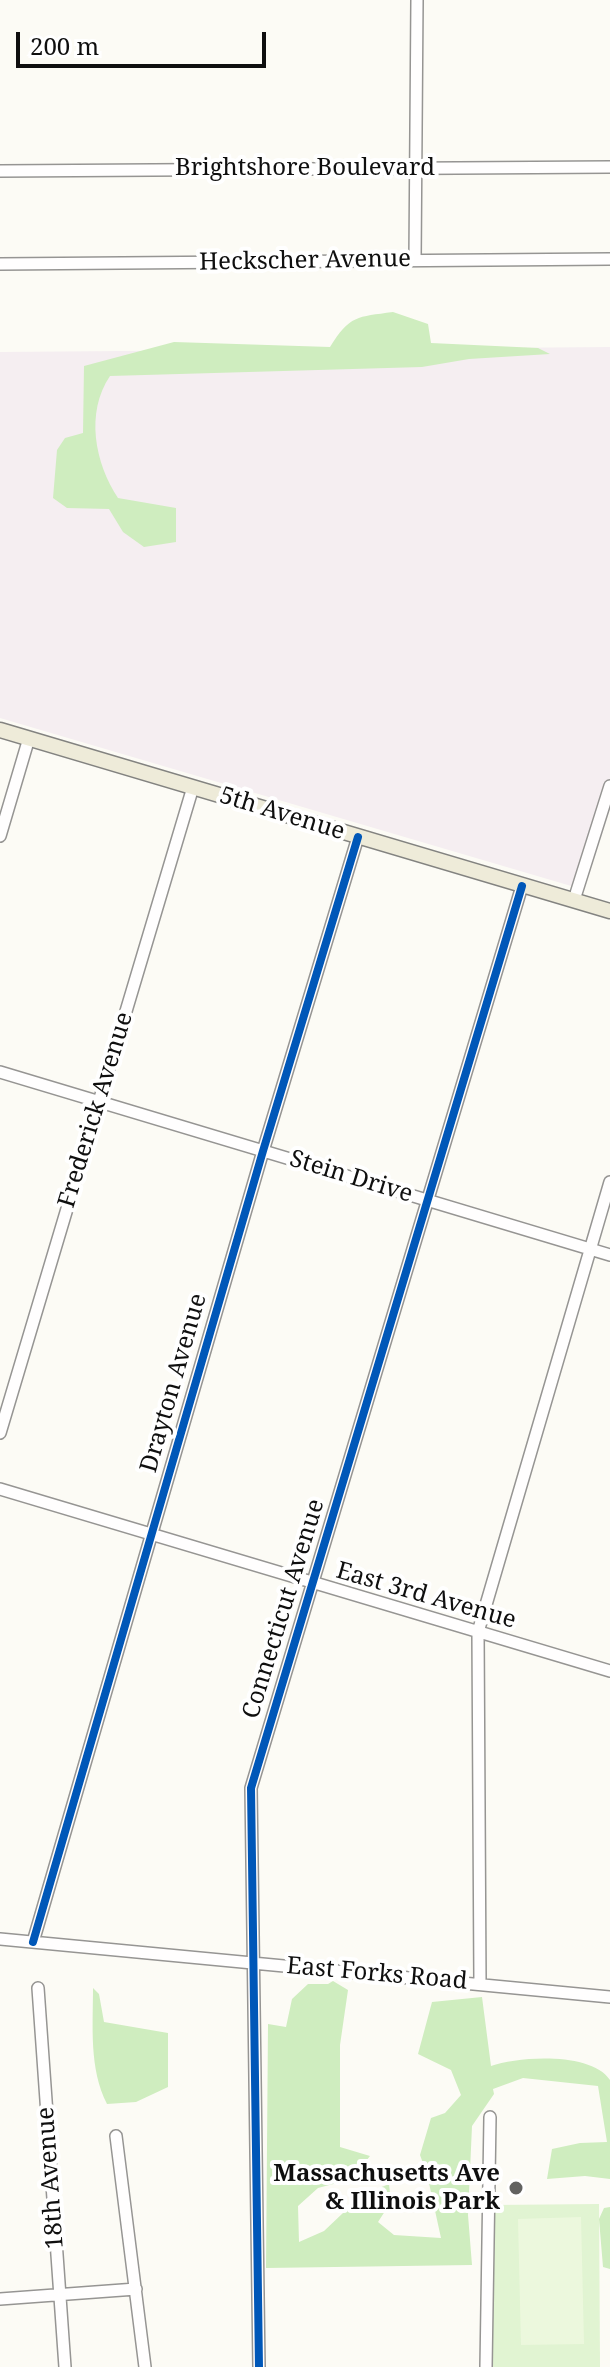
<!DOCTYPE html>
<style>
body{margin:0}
#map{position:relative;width:610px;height:2367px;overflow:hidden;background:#fcfbf5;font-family:"Noto Serif",serif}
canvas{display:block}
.scale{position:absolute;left:16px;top:32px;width:250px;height:36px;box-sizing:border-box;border:4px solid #0f0f0f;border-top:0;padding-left:10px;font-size:24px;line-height:28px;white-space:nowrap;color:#0f0f0f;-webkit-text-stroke:6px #fff;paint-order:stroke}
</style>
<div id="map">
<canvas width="610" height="2367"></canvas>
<div class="scale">200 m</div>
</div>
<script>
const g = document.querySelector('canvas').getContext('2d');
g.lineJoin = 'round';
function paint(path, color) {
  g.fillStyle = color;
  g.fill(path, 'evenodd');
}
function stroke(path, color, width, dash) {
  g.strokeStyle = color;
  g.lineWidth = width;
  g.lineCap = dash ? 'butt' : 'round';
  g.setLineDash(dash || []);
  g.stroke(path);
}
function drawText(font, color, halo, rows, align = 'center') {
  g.font = font + ' "Noto Serif",serif';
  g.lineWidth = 8;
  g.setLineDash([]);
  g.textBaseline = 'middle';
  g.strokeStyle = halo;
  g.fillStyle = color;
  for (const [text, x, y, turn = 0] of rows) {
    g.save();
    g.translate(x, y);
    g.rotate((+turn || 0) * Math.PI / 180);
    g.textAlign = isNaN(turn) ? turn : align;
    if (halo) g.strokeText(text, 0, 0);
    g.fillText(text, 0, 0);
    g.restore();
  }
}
paint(new Path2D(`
 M610,347V783L578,888L0,718V352Z`), '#f5eef1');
paint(new Path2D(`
 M599,2204L600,2367H489L493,2205Z`), '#e1f4d2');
paint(new Path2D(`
 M393,312L428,324L431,343L538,348L550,354L469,359L422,367L110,376C85,413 95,463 118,498L176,508V542L144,547L123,532L109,509L67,508L53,498L57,450L65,438L83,433L84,366L174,342L330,347C350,315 357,317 393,312Z
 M333,1981L348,1990L340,2045V2147L370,2156L352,2179L318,2188L298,2206L299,2242L324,2231L362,2195L389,2184L391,2202L378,2222L394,2235L441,2238L427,2174L420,2155L431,2118L445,2113L461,2095L451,2070L418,2054L432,2002L482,1997L491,2066C519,2056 592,2052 610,2080V2179L585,2176L547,2179L552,2149L580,2143L607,2142L598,2086L523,2078L493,2089L494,2094L472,2126L468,2215L472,2265L266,2268L268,2024L286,2027L292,1999L308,1984H328Z
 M93,1988L99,1994L104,2022L168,2033V2087L136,2102L107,2104C89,2069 93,2026 93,1988Z
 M610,2207V2269L603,2267L599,2219L604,2208Z`), '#cfedbf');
paint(new Path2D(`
 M581,2217L584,2344L521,2345L518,2219Z`), '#ecf8dd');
const minor = new Path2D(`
 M0,171L610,167
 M415,260L417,0
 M0,264L610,259
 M0,836L29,738
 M574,900L610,786
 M0,1072L610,1255
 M0,1433L193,787
 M0,1489L610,1671
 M0,1939L610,1997
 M33,1942L263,1151L358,837
 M480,1984L478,1632L610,1182
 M38,1988L65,2367
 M116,2136L145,2367
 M0,2299L136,2289
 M259,2367L251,1788L522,886
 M486,2367L490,2117`);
const major = new Path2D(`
 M0,730L610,911`);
stroke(minor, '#969593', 14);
stroke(major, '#838380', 17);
stroke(minor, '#fffefe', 11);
stroke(major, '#eeebd9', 14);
stroke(new Path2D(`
 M33,1942L263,1151L358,837
 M259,2367L251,1788L522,886`), '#0057b8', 8);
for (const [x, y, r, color] of [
 [516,2188,8,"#626260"]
]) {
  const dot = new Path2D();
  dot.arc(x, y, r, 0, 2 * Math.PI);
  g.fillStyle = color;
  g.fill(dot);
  stroke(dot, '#fff', 3);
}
drawText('24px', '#0f0f0f', '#fff', [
 ["Brightshore Boulevard",305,168],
 ["Heckscher Avenue",305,261,-1],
 ["5th Avenue",282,814,17],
 ["Frederick Avenue",96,1110,-73],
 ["Stein Drive",351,1177,17],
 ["Drayton Avenue",174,1383,-74],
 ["East 3rd Avenue",426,1596,16],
 ["Connecticut Avenue",284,1609,-73],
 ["East Forks Road",377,1974,5],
 ["18th Avenue",51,2178,-94]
]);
drawText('bold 24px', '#0f0f0f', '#fff', [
 ["Massachusetts Ave",500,2174],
 ["& Illinois Park",500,2202]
], 'right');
</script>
